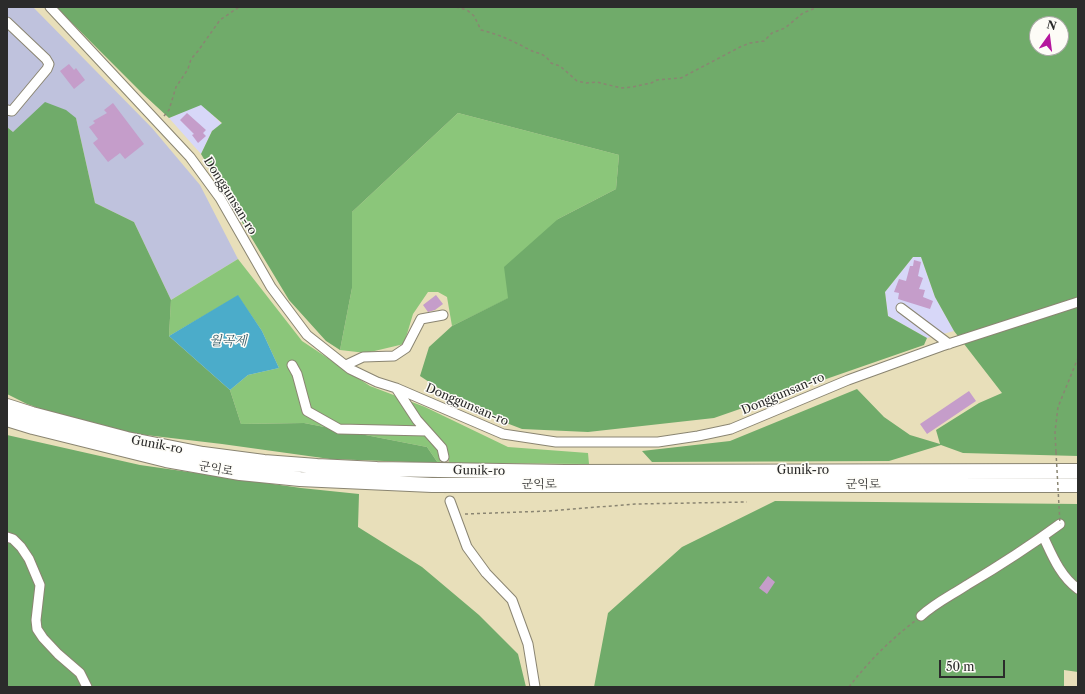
<!DOCTYPE html>
<meta charset="utf-8">
<style>
body{margin:0}
#map{position:relative;width:1085px;height:694px;overflow:hidden;background:#e8dfba;font-family:"Libre Caslon Text",serif}
canvas{display:block}
.frame{position:absolute;inset:0;border:8px solid #2b2b2b;pointer-events:none}
.north{position:absolute;left:1029px;top:16px;width:40px;height:40px;box-sizing:border-box;background:#fdfcf7;border:1px solid #a9a8a5;border-radius:50%;rotate:14deg;font-size:11px;font-weight:700;line-height:16px;text-align:center;color:#2b2b2b}
.north::after{content:'';display:block;margin:auto;width:14px;height:18px;background:#b5179e;clip-path:polygon(50% 0,100% 100%,50% 72%,0 100%)}
.scale{position:absolute;left:939px;top:660px;width:66px;height:18px;box-sizing:border-box;border:2px solid #2b2b2b;border-top:0;padding-left:5px;font-size:12px;line-height:14px;white-space:nowrap;color:#2b2b2b;-webkit-text-stroke:3px #fdfcf7;paint-order:stroke}
</style>
<div id="map">
<canvas width="1085" height="694"></canvas>
<div class="frame"></div>
<div class="north">N</div>
<div class="scale">50 m</div>
</div>
<script>
const g = document.querySelector('canvas').getContext('2d');
g.lineJoin = 'round';
function paint(path, color) {
  g.fillStyle = color;
  g.fill(path, 'evenodd');
}
function stroke(path, color, width, dash) {
  g.strokeStyle = color;
  g.lineWidth = width;
  g.lineCap = dash ? 'butt' : 'round';
  g.setLineDash(dash || []);
  g.stroke(path);
}
function drawText(font, color, halo, rows, align = 'center') {
  g.font = font + ' "Libre Caslon Text","Noto Serif KR",serif';
  g.lineWidth = 3;
  g.setLineDash([]);
  g.textBaseline = 'middle';
  g.strokeStyle = halo;
  g.fillStyle = color;
  for (const [text, x, y, turn = 0] of rows) {
    g.save();
    g.translate(x, y);
    g.rotate((+turn || 0) * Math.PI / 180);
    g.textAlign = isNaN(turn) ? turn : align;
    if (halo) g.strokeText(text, 0, 0);
    g.fillText(text, 0, 0);
    g.restore();
  }
}
paint(new Path2D(`
 M201,104L222,124L212,131L201,154L169,118Z
 M913,257H921L935,297L954,331L927,338L888,316L885,292Z`), '#d7d7f8');
paint(new Path2D(`
 M7,7H33L152,128L200,185L238,259L171,300L134,222L95,203L76,118L13,132L7,127Z`), '#bfc2dd');
paint(new Path2D(`
 M458,113L619,155L616,189L558,219L509,298L452,326L447,297L438,292H428L413,314L404,344L366,353L340,350L352,288V212Z
 M238,259L302,341L370,386L425,407L508,447L588,453L589,464L438,463L427,447L304,423L241,424L230,390L248,375L279,368L262,331L238,296L169,336L171,300Z`), '#8bc67a');
paint(new Path2D(`
 M56,7H1078V456L963,453L941,445L889,461L652,462L642,451L730,441L857,389L884,417L910,435L940,444L936,430L979,403L1002,393L954,331L935,297L921,257H913L885,292L888,316L927,338L924,345L714,418L588,432L522,429L470,409L420,376L429,347L452,326L508,298L504,267L558,219L616,189L619,155L458,113L352,212V288L340,350L326,341L289,300L201,154L212,131L222,123L201,105L169,118L143,94ZM1037,24H1061V48H1037Z
 M45,102L66,110L76,118L95,203L134,222L171,300L169,336L230,390L241,424L304,423L427,447L438,463L330,459L222,444L103,430L27,404L7,394V127L13,132Z
 M7,435L140,465L301,488L359,494L358,527L422,567L479,615L518,654L526,687H7Z
 M775,501L1078,504V672L1064,670V687H594L608,613L682,547Z`), '#70ab6a');
paint(new Path2D(`
 M238,295L262,331L279,368L248,375L230,390L169,336Z`), '#4bacca');
paint(new Path2D(`
 M69,64L74,70L76,68L85,80L74,89L60,71Z
 M113,103L144,144L125,159L120,153L108,162L93,143L98,139L89,127L95,123L93,121L107,113L104,110Z
 M187,113L206,130L203,133L206,136L198,143L192,135L194,134L180,120Z
 M914,260L921,262L918,276L923,278L919,289L925,290L923,297L933,301L930,309L898,299L899,293L894,292L899,279L906,281L910,266H913Z
 M436,295L443,304L435,310L428,312L423,305Z
 M969,391L976,401L927,434L920,424Z
 M768,576L775,582L767,594L759,588Z`), '#c59dca');
stroke(new Path2D(`
 M444,457L450,501`), '#c2bb9d', 9, [9, 4.5]);
const minor = new Path2D(`
 M50,7L190,157L220,198L271,287L307,335L350,369L377,382L396,388L503,434L556,442H658L698,436L731,429L848,380L942,346L1078,302
 M7,22L46,59L49,64L47,69L12,111L7,110
 M901,308L949,344
 M292,365L297,374L307,411L339,429L427,431
 M346,365L363,357L394,356L406,348L421,319L443,315
 M396,388L417,420L442,448L444,457
 M450,501L467,547L486,573L512,600L528,644L535,687
 M1043,536C1052,555 1060,576 1078,589
 M7,537L13,539L21,547L29,559L40,585L36,620L37,629L43,638L58,654L80,673L87,687
 M921,616C935,603 952,595 967,585C999,566 1030,546 1060,524`);
const highway = new Path2D(`
 M7,406L32,414L127,439L203,454L264,462L317,466L377,469L565,472L1078,471
 M7,419L33,427L166,460L240,473L300,479L432,485H1078`);
stroke(minor, '#8a8572', 11);
stroke(highway, '#8a8572', 16);
stroke(new Path2D(`
 M456,7L467,10L474,16L481,30C498,34 513,41 528,49C538,55 543,51 551,63L560,66L577,81L586,83L597,82L621,88L632,87L651,83L657,80L681,78L740,47L750,43L764,41L772,33L785,28L803,13L813,9L815,7
 M164,116L169,110L176,87L188,69L191,59L198,51L220,20L239,7
 M1056,452L1055,432L1058,407L1078,358
 M465,514L549,511L635,504L747,502
 M849,687C868,662 890,640 915,621`), '#8a8572', 1.5, [3, 3]);
stroke(minor, '#fff', 9);
stroke(highway, '#fff', 14);
stroke(new Path2D(`
 M1056,452L1060,524`), '#8a8572', 1.5, [3, 3]);
drawText('12px', '#2b2b2b', '#fdfcf7', [
 ["Donggunsan-ro",230,196,58],
 ["Donggunsan-ro",783,394,-23],
 ["Donggunsan-ro",467,405,23],
 ["Gunik-ro",157,445,11],
 ["군익로",216,469,10],
 ["Gunik-ro",479,471,1],
 ["Gunik-ro",803,471],
 ["군익로",539,485],
 ["군익로",863,485]
]);
drawText('italic 13px', '#385f6b', '#fdfcf7', [
 ["월곡제",228,341]
]);
</script>
